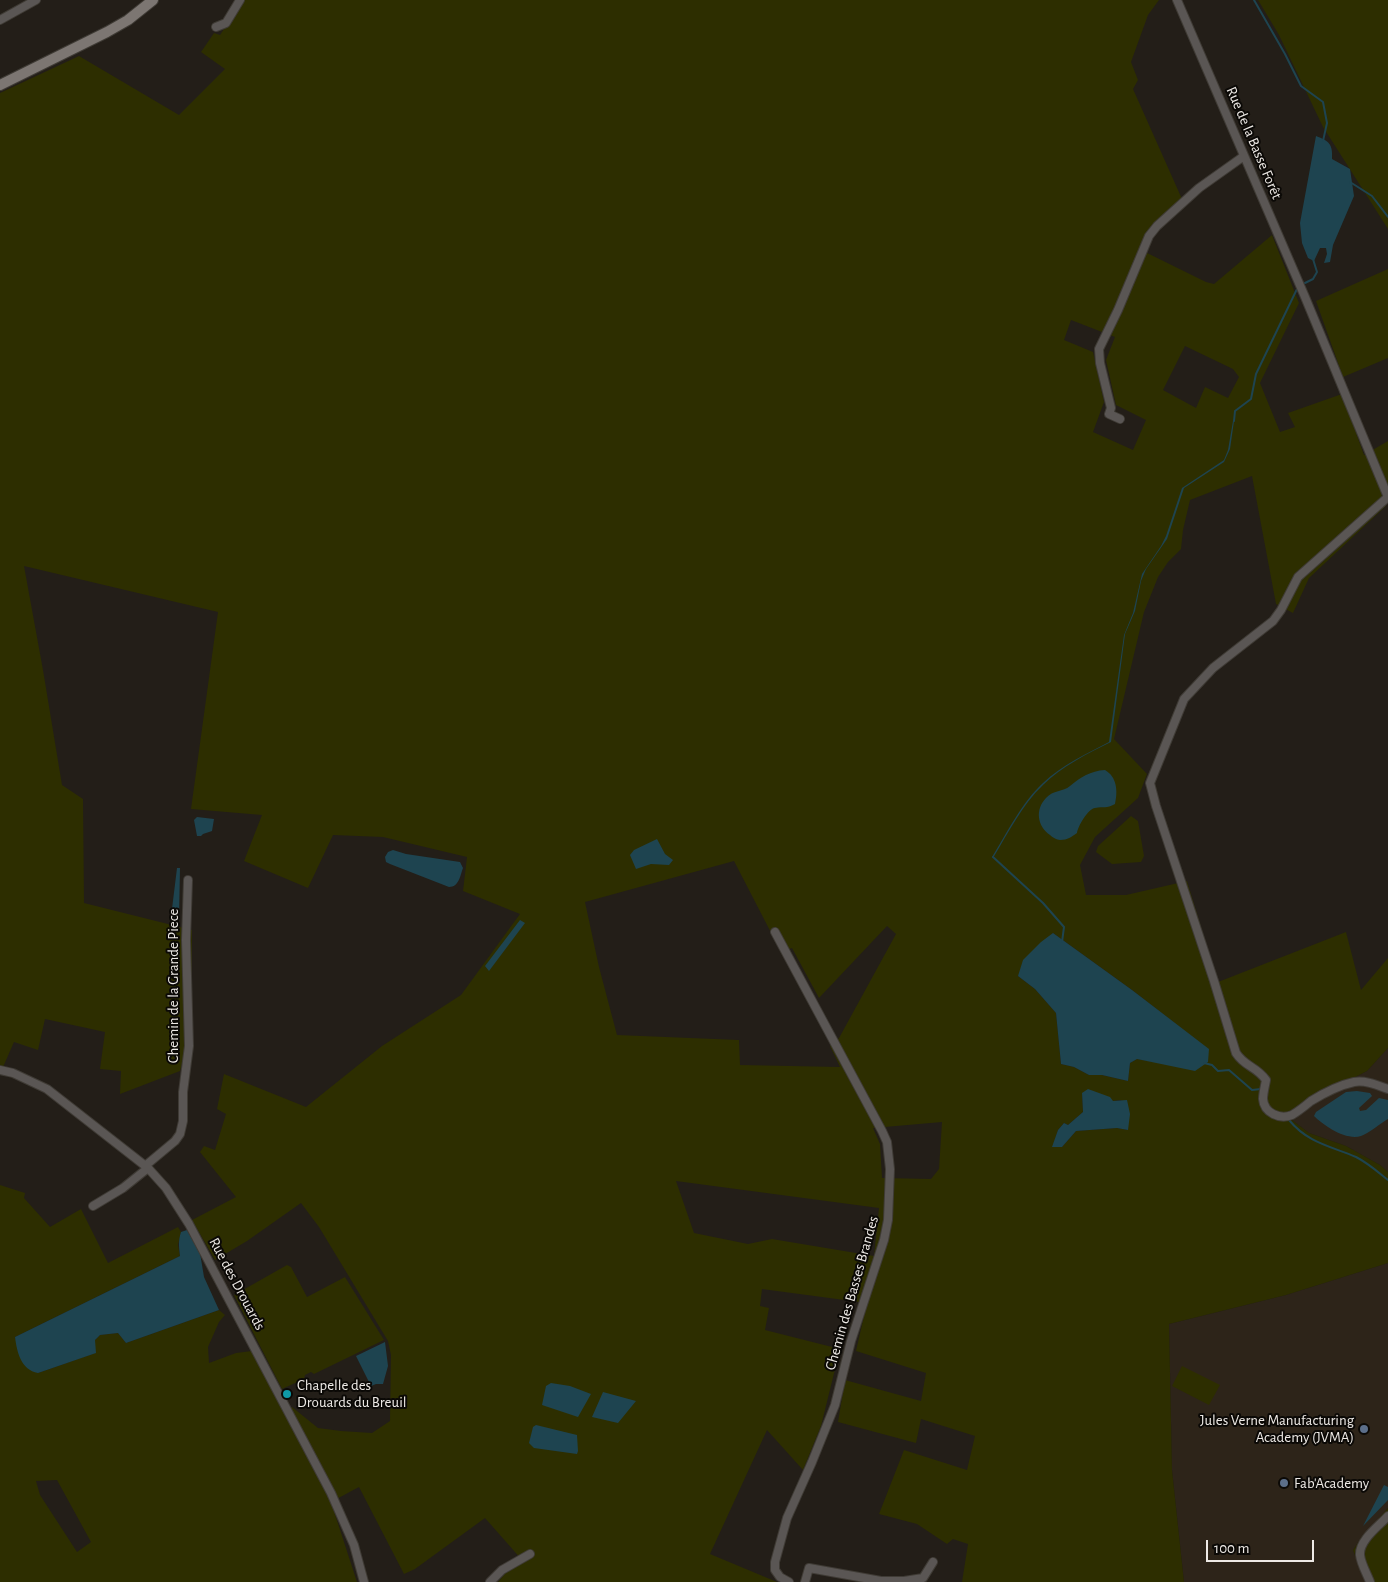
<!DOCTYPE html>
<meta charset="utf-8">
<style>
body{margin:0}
#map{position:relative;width:1388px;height:1582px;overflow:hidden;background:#231e18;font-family:"Alegreya Sans",sans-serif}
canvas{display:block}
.scale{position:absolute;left:1206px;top:1540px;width:108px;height:22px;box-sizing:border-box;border:2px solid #eeeae6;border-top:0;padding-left:6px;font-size:15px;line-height:18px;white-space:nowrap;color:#eeeae6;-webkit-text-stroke:4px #0b0906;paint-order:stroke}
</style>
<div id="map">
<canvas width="1388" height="1582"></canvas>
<div class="scale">100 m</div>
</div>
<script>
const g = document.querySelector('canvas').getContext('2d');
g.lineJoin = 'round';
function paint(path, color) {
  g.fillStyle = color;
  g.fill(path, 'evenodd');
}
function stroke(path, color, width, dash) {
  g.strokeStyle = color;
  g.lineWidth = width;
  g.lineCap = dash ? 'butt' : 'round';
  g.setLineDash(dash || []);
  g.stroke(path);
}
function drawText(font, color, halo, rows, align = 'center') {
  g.font = font + ' "Alegreya Sans",sans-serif';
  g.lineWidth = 4;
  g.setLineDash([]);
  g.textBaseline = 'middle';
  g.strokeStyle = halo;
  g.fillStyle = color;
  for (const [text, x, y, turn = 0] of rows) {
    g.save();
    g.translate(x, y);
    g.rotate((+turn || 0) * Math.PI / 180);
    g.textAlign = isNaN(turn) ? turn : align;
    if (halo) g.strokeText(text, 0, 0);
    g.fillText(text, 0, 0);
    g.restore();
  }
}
paint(new Path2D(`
 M1388,1048V1172L1380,1165L1346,1146L1309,1133L1288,1117L1291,1110L1367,1071Z
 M1388,1263V1508L1362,1537L1353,1550L1365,1582H1184L1172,1470L1169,1324L1286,1295Z`), '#2d2419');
paint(new Path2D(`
 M243,0H1159L1148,15L1131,62L1138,80L1133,89L1182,199L1146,236L1139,249L1206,282L1214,284L1272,235L1299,303L1260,383L1280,432L1295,427L1288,413L1342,394L1364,455L1388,441V490L1381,493L1386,506L1309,578L1293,613L1276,604L1252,476L1190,500L1183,530L1181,549L1168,562L1158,577L1144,612L1114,739L1147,774L1138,798L1095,837L1080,865L1086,895H1126L1187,881L1218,982L1346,932L1361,990L1388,958V1048L1367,1071L1291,1110L1288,1117L1309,1133L1346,1146L1380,1165L1388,1172V1263L1286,1295L1169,1324L1172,1470L1184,1582H962L968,1544L953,1539L947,1544L917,1524L879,1514L904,1450L967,1470L975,1436L921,1419L916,1443L838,1422L845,1380L921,1401L926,1373L856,1351L867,1303L762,1289L760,1306L769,1308L765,1330L840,1349L821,1426L803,1470L767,1430L710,1554L777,1582H498L509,1569L522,1560L485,1518L415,1569L404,1574L359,1487L331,1502L357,1582H0V1185L25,1193L24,1198L50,1227L81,1209L108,1263L178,1227L181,1232L178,1245L180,1256L15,1337L38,1373L95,1353V1340L100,1335L118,1333L126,1343L219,1310L225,1315L219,1322L208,1347L209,1363L236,1353L252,1351L283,1411L292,1407L318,1428L341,1431L372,1433L390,1421L391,1355L388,1341L319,1227L301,1203L247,1241L215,1260L192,1220L236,1197L200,1152L204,1146L215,1150L226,1114L217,1109L224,1074L306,1107L382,1046L461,995L520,914L463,891L467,857L383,837L333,835L308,888L244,861L262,815L191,809L218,612L24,566L43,670L62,785L83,799L84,903L192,930V1063L183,1060L180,1071L120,1094L121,1071L100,1069L105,1032L45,1019L38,1050L14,1042L0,1074V93L79,56L179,115L225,69L201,52L214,33L220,35ZM1071,320L1115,337L1106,360L1116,405L1146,420L1133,450L1093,432L1104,402L1093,352L1064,340ZM1185,346L1233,369L1239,377L1228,398L1205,387L1196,408L1163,390ZM734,861L781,952L792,948L819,998L887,926L896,934L839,1038L830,1046L840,1067L740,1065L739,1040L617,1035L599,967L585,902ZM1053,933L1132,990L1208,1049V1062L1162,1063L1137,1059L1130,1063L1128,1081L1102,1075H1089L1074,1067L1061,1064L1056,1013L1035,989L1018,976ZM1082,1093L1113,1101L1121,1100L1128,1130L1117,1128L1076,1131L1062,1147H1053L1058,1130L1064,1123L1068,1125L1083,1112ZM942,1122L939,1169L931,1179L882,1178L880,1144L873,1128ZM676,1181L879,1208L874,1256L772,1239L748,1244L694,1233ZM57,1480L91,1542L77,1552L40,1495L36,1481Z
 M1258,0H1388V229L1323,127L1279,35Z
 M1388,269V358L1343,377L1316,301Z
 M1131,816L1138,821L1144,856L1141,862L1112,864L1096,852L1098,846Z
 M287,1265L291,1267L307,1297L345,1277L384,1340L314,1374L311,1372L305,1375L304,1379L282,1389L234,1295Z
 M1182,1366L1220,1385L1209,1405L1172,1386Z
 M1388,1508V1582H1365L1353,1550L1362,1537Z`), '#2d2e00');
paint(new Path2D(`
 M1316,136C1329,141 1333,144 1332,159L1350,169L1354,196L1333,245L1330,262L1324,263L1327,254L1326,248H1320L1314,261L1308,258L1302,243L1300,223Z
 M1233,421H1234L1230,449L1224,462L1184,488L1167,539L1146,569L1141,581L1135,611L1125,634L1111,742C1087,754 1062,766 1043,785C1022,805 1008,833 993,858L992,857C1007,833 1022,802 1043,783C1062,765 1086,754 1109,742L1124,635L1133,613L1142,574L1161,546L1166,536L1182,488L1224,460L1228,450Z
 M1105,770C1117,777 1118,791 1115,804C1106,809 1104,806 1095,808C1088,809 1078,826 1077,833C1071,837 1068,840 1060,840C1057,840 1052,837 1050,835C1037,826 1035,809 1046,798C1053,790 1063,792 1070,786C1081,777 1090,771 1105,770Z
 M197,817L214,819L212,831L203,834L201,836H197L194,820Z
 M657,839L665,854L673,860L669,865L651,864L636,869L630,855L634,850Z
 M393,850L406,854L460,862L463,868C460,876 459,887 449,887L390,864L386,862L385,857L388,852Z
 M177,868H180L179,919L171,917Z
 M520,920L525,923L489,971L485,966Z
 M1053,933L1132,990L1209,1049L1208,1062L1195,1071L1137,1059L1130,1063L1128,1081L1102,1075H1089L1074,1067L1061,1064L1056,1013L1035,989L1018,976L1023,960L1041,942Z
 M1088,1089L1110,1097L1113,1101L1127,1100L1130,1114L1128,1130L1117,1128L1076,1131L1062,1147H1052L1058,1130L1064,1123L1068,1125L1083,1112L1082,1093Z
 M1357,1091L1370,1093L1372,1096L1359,1108L1360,1111L1366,1110L1379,1098L1388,1100V1119C1381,1123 1368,1134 1361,1136C1346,1141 1323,1125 1314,1116L1316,1112L1346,1092Z
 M187,1230L200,1253L204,1277L219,1310L126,1343L118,1333L100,1335L95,1340L96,1353L38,1373C21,1370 17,1352 15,1337L180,1256C179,1247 178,1241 181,1232Z
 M385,1342L388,1366L383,1384H376L371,1386L356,1356Z
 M551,1383L570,1386L591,1394L578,1417L542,1405L546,1386Z
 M603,1392L636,1401L618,1423L592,1417Z
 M536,1425L577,1435L578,1451L577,1454L534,1448L529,1443L533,1427Z
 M1384,1485L1388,1487V1500L1363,1526Z`), '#1e4450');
stroke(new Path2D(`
 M1254,0L1285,54L1301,86L1323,102L1327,123L1323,141
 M1350,182L1372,196L1388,217
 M1305,283L1313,279L1317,272L1313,259
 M1234,421L1235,411L1251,399L1256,374L1297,289
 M993,857L1043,903L1064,927L1062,942
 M1204,1063L1212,1065L1218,1071L1229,1070L1252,1090L1261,1089
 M1289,1120C1308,1143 1330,1146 1356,1157C1368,1163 1378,1172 1388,1180`), '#1e4450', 2);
const street = new Path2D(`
 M1177,0L1305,297L1388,497
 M0,20L36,0
 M216,27L226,23L240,0
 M1120,419L1109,414L1111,408L1100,363L1099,349L1118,310L1149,236L1157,226L1199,188L1244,156
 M1388,497L1298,577L1281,610L1273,621L1213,668L1184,699L1150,783L1156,806L1214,981L1236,1053C1245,1067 1256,1066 1266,1080C1265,1086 1263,1093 1263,1099C1264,1113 1280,1120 1292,1115C1299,1111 1305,1106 1311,1101C1324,1093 1340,1085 1354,1082C1365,1080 1377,1085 1388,1089
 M775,932L882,1131L887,1142L890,1169L888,1220L884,1240L851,1341L835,1405L812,1462L787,1518L775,1562V1570L780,1577L789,1582
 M0,1070L13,1073L47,1089L148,1168L166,1188L189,1224L331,1493L354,1545L364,1582
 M145,1166L175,1141L180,1134L183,1121V1092L189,1046L186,940L188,880
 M93,1206L123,1188L148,1168
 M490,1582L502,1570L530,1554
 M805,1582L809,1568L881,1581H904L923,1578L933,1562
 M1370,1582C1367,1574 1361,1564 1360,1555C1359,1540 1379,1526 1388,1516`);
const secondary = new Path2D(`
 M0,85L107,32L128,20L153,0`);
stroke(street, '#3f3b35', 10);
stroke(secondary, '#3f3b35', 12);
stroke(street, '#5a5654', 8);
stroke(secondary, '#7c7672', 10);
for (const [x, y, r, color] of [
 [287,1394,5,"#0f9aa8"],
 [1364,1429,5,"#5c6f8a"],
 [1284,1483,5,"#5c6f8a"]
]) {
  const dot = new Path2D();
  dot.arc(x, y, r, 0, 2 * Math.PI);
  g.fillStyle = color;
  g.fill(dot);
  stroke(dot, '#0b0906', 2);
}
drawText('15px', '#eeeae6', '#0b0906', [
 ["Rue de la Basse Forêt",1254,143,67],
 ["Chemin de la Grande Piece",173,986,-90],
 ["Rue des Drouards",237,1284,62],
 ["Chemin des Basses Brandes",852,1293,-74]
]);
drawText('15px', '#eeeae6', '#0b0906', [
 ["Chapelle des",297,1385],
 ["Drouards du Breuil",297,1402],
 ["Jules Verne Manufacturing",1354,1420,"right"],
 ["Academy (JVMA)",1354,1437,"right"],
 ["Fab'Academy",1294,1483]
], 'left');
</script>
